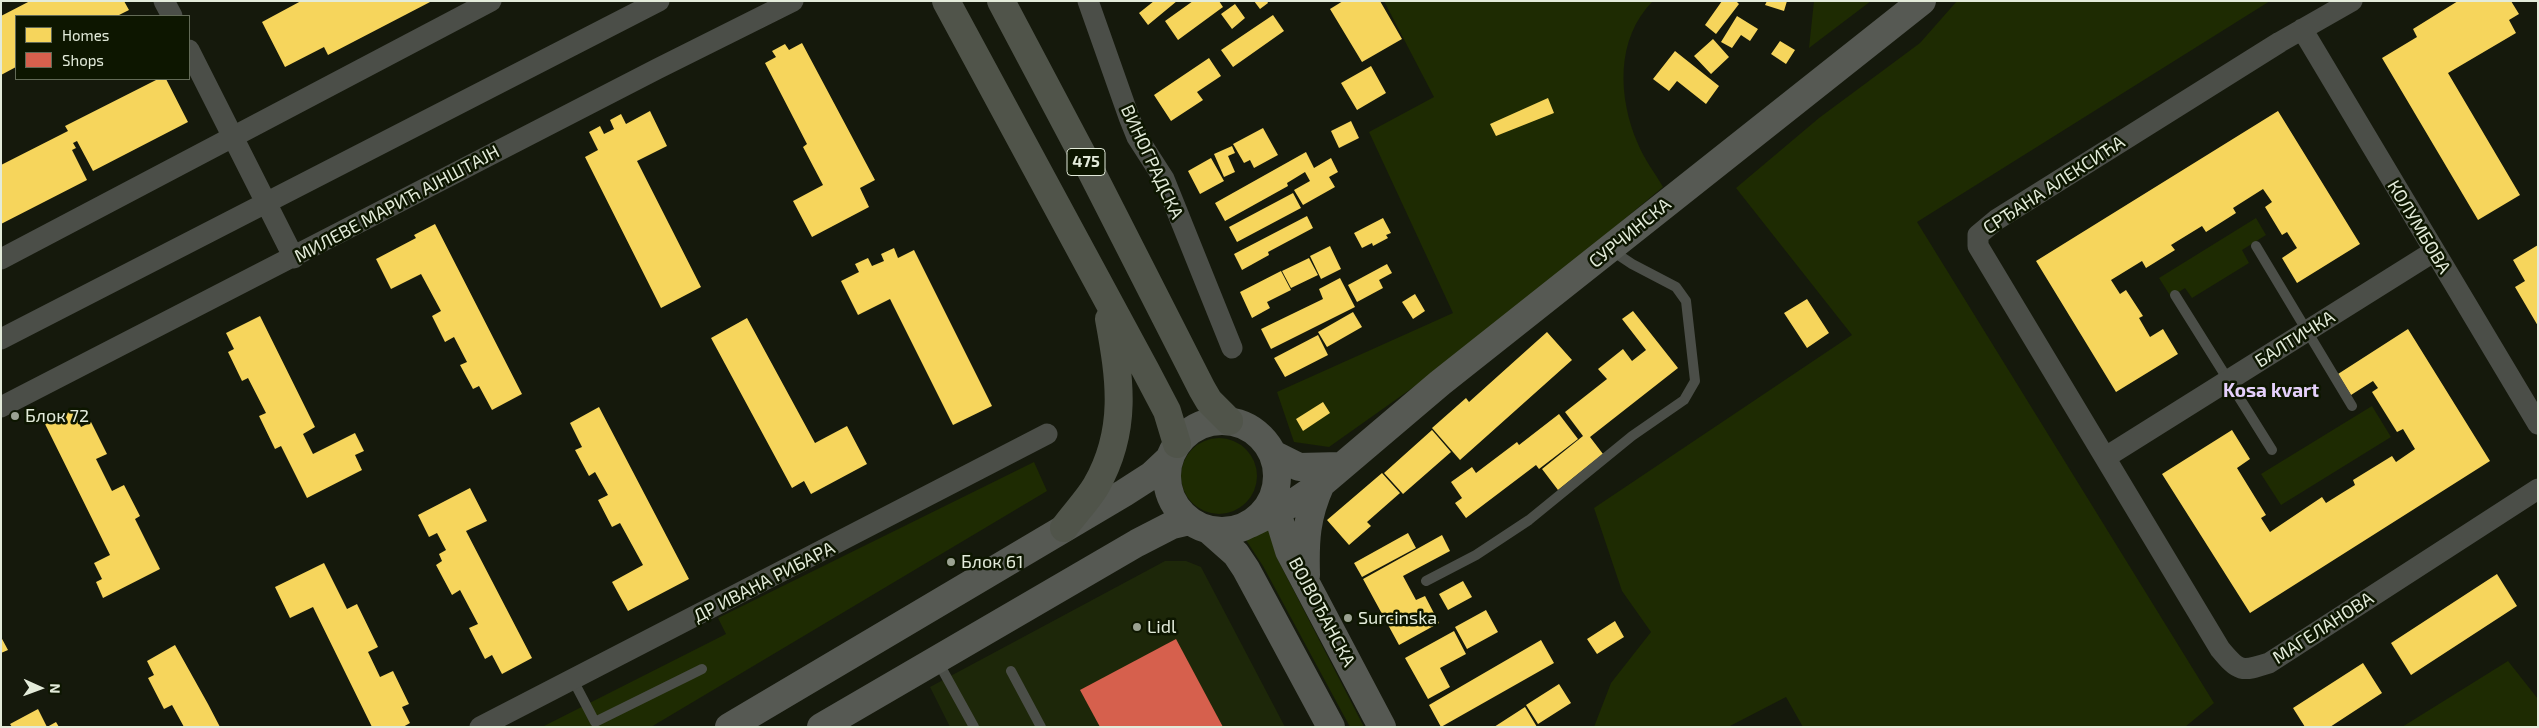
<!DOCTYPE html>
<meta charset="utf-8">
<style>
body{margin:0}
#map{position:relative;width:2539px;height:728px;overflow:hidden;background:#15190c;font-family:"Exo 2",sans-serif}
canvas{display:block}
.frame{position:absolute;inset:0;border:2px solid #e3ebda;pointer-events:none}
.legend{position:absolute;left:15px;top:15px;width:175px;height:65px;box-sizing:border-box;background:#0d1600;border:1px solid #636b57;margin:0;padding:6px 9px;list-style:none;font-size:15px;color:#e3ebda}
.legend li{display:flex;align-items:center;gap:10px;height:25px}
.legend b{width:25px;border:1px solid #636b57}
.north{position:absolute;left:15px;top:663px;width:50px;height:50px;-webkit-text-stroke:4px #0d1600;paint-order:stroke;rotate:92deg;font-size:14px;font-weight:700;line-height:20px;text-align:center;color:#e3ebda}
.north::after{content:'';display:block;margin:auto;width:18px;height:22px;background:#e3ebda;clip-path:polygon(50% 0,100% 100%,50% 72%,0 100%)}
</style>
<div id="map">
<canvas width="2539" height="728"></canvas>
<div class="frame"></div>
<ul class="legend">
<li><b style="height:14px;background:#f6d55c"></b>Homes</li>
<li><b style="height:14px;background:#d6604d"></b>Shops</li>
</ul>
<div class="north">N</div>
</div>
<script>
const g = document.querySelector('canvas').getContext('2d');
g.lineJoin = 'round';
function paint(path, color) {
  g.fillStyle = color;
  g.fill(path, 'evenodd');
}
function stroke(path, color, width, dash) {
  g.strokeStyle = color;
  g.lineWidth = width;
  g.lineCap = dash ? 'butt' : 'round';
  g.setLineDash(dash || []);
  g.stroke(path);
}
function drawText(font, color, halo, rows, align = 'center') {
  g.font = font + ' "Exo 2",sans-serif';
  g.lineWidth = 5;
  g.setLineDash([]);
  g.textBaseline = 'middle';
  g.strokeStyle = halo;
  g.fillStyle = color;
  for (const [text, x, y, turn = 0] of rows) {
    g.save();
    g.translate(x, y);
    g.rotate((+turn || 0) * Math.PI / 180);
    g.textAlign = isNaN(turn) ? turn : align;
    if (halo) g.strokeText(text, 0, 0);
    g.fillText(text, 0, 0);
    g.restore();
  }
}
paint(new Path2D(`
 M1165,561H1186L1201,567L1285,727H950L930,687Z`), '#1d2709');
paint(new Path2D(`
 M1384,1H1653C1615,39 1618,98 1638,144C1644,159 1655,173 1663,187L1473,345L1329,447L1294,442L1277,392L1453,313L1369,132L1434,97Z
 M1814,1H1871L1809,48Z
 M1957,1H2270L1917,222L2214,703L2185,727H1803L1786,697L1728,727H1594L1611,683L1651,632L1622,591L1594,508L1852,335L1736,188L1819,118L1920,43Z
 M2256,218L2266,235L2242,250L2249,263L2192,298L2185,288L2171,297L2159,278Z
 M2372,406L2391,437L2281,505L2261,474Z
 M1181 476a38 38 0 1 1 76 0a38 38 0 1 1-76 0Z
 M1034,462L1047,491L651,727H542L726,634L718,618Z
 M1269,528L1276,556L1364,727H1350L1263,566L1246,540Z
 M2508,661L2538,699V727H2402Z`), '#1e2b02');
paint(new Path2D(`
 M30,1H124L129,10L117,16H16V67L1,75V16Z
 M301,1H432L328,55L324,47L285,67L262,22Z
 M1154,1H1177L1148,25L1139,13Z
 M1193,1H1219L1223,7L1178,40L1165,21Z
 M1254,1H1267L1268,3L1260,9Z
 M1343,1H1380L1402,39L1362,62L1330,9Z
 M1722,1H1736L1739,4L1716,34L1705,25Z
 M1767,1H1787L1784,11L1765,5Z
 M2458,1H2511L2519,14L2509,20L2516,33L2448,73L2520,195L2478,220L2382,58L2417,37L2413,29Z
 M1235,4L1245,18L1232,29L1221,14Z
 M1273,15L1284,31L1233,67L1221,50Z
 M1737,16L1758,29L1750,41L1741,35L1732,48L1721,42Z
 M1713,39L1729,57L1711,74L1694,56Z
 M1780,41L1795,50L1786,64L1771,54Z
 M802,43L875,180L860,188L869,207L812,237L793,201L823,185L803,147L807,144L765,63L776,57L772,51L785,44L789,50Z
 M1675,51L1719,86L1706,104L1677,81L1669,91L1653,79Z
 M1209,58L1221,76L1197,92L1203,100L1171,121L1154,95Z
 M1371,66L1386,93L1357,110L1341,83Z
 M158,79H166L188,122L93,171L77,141L73,143L76,148L72,150L87,180L1,224V165L68,131L65,126Z
 M1548,98L1554,113L1496,136L1490,124Z
 M650,111L667,146L637,161L701,287L661,308L585,157L598,150L589,132L600,126L604,134L614,129L610,120L621,114L626,124Z
 M2278,111L2360,244L2297,283L2282,258L2297,248L2287,232L2282,235L2265,207L2272,202L2263,189L2233,208L2236,213L2206,232L2202,226L2171,245L2175,250L2146,268L2142,261L2111,280L2120,294L2126,290L2143,316L2139,318L2150,337L2163,329L2178,354L2116,392L2036,261Z
 M1351,121L1359,138L1339,148L1331,131Z
 M1263,128L1278,155L1254,168L1250,160L1244,163L1233,144Z
 M1232,146L1235,153L1228,156L1235,172L1224,177L1214,154Z
 M1306,152L1314,168L1331,158L1338,172L1329,177L1335,187L1303,205L1294,190L1310,181L1305,172L1287,183L1288,186L1225,221L1215,203Z
 M1211,158L1224,181L1200,194L1188,171Z
 M1293,193L1301,208L1237,242L1229,227Z
 M1307,216L1313,228L1268,252L1269,255L1242,270L1234,254Z
 M1383,218L1391,233L1386,235L1388,238L1373,246L1372,243L1362,248L1354,233Z
 M435,224L522,394L492,410L479,386L473,389L460,365L467,362L454,337L445,342L432,316L441,311L421,274L391,289L376,259L416,238L414,235Z
 M2538,245V326L2515,287L2525,281L2513,260Z
 M1330,246L1341,269L1321,279L1310,256Z
 M894,248L898,258L914,250L992,406L953,425L890,299L858,315L841,281L859,272L855,264L868,258L872,266L884,261L881,254Z
 M1309,258L1318,275L1291,288L1282,271Z
 M1387,264L1392,273L1379,280L1383,288L1357,302L1348,285Z
 M1281,271L1291,290L1267,302L1270,308L1252,318L1240,292Z
 M1340,278L1355,307L1271,349L1261,329L1323,299L1319,289Z
 M1415,294L1425,311L1413,319L1402,302Z
 M1807,299L1829,333L1807,348L1784,313Z
 M1633,311L1678,368L1590,437L1603,454L1558,490L1542,469L1583,436L1565,412L1607,379L1598,369L1623,349L1632,361L1646,350L1622,319Z
 M1353,312L1362,327L1327,347L1318,332Z
 M260,316L315,427L303,434L313,454L355,433L364,451L355,455L362,470L307,498L281,446L275,449L259,416L266,413L248,378L242,381L228,352L234,349L226,333Z
 M747,318L815,443L847,426L867,464L811,494L804,481L792,488L711,338Z
 M2408,329L2490,461L2250,613L2162,474L2232,430L2250,459L2237,468L2266,515L2261,518L2270,532L2322,497L2326,503L2342,493L2355,485L2353,480L2392,456L2396,462L2415,449L2403,429L2397,432L2372,392L2378,388L2373,381L2351,395L2338,374Z
 M1547,332L1572,360L1460,460L1432,428L1466,398L1469,402Z
 M1318,335L1328,355L1285,377L1274,358Z
 M1323,402L1330,413L1303,431L1296,419Z
 M599,407L689,579L628,611L612,582L643,565L620,523L612,527L598,500L608,495L595,472L589,476L575,450L582,447L570,423Z
 M73,410L81,427L91,422L107,454L96,459L112,491L124,485L140,516L135,519L160,569L103,598L96,582L102,579L94,563L110,555L45,424Z
 M1559,414L1578,439L1539,469L1536,465L1466,518L1455,503L1462,498L1451,482L1472,467L1476,473L1517,442L1519,445Z
 M1432,430L1451,452L1403,494L1384,473Z
 M1382,473L1400,493L1367,522L1371,526L1349,545L1327,520Z
 M470,488L487,521L466,531L532,658L502,674L492,655L485,659L469,628L478,624L460,590L452,595L436,565L442,561L439,554L446,550L437,533L429,537L418,515Z
 M1408,533L1416,548L1362,577L1354,563Z
 M1442,535L1450,551L1403,576L1416,600L1425,596L1439,623L1399,645L1363,579Z
 M324,563L347,609L357,604L378,647L368,652L380,677L393,671L409,704L402,707L410,723L403,727H372L313,607L290,618L275,587Z
 M2497,574L2517,606L2411,675L2391,643Z
 M1463,581L1472,597L1448,610L1439,594Z
 M1486,610L1498,632L1467,649L1455,627Z
 M1615,621L1624,637L1597,654L1587,639Z
 M1454,631L1466,654L1440,668L1450,687L1428,699L1405,658Z
 M1,637L8,650L1,653Z
 M1541,640L1554,663L1441,727L1429,705Z
 M175,645L208,704L220,727H184L172,705L164,709L148,678L154,675L147,661Z
 M2363,663L2382,693L2330,727H2305L2293,708Z
 M1559,684L1571,703L1538,724L1526,705Z
 M1525,707L1537,727H1494Z
 M38,709L47,727L56,722L59,727H12L10,724Z`), '#f6d55c');
paint(new Path2D(`
 M1176,639L1223,727H1100L1080,690Z`), '#d6604d');
stroke(new Path2D(`
 M2256,246L2352,406
 M2175,295L2272,450
 M1426,581L1476,555L1529,520L1632,436L1684,400L1695,381L1686,301L1676,287L1632,264L1611,250
 M937,660L974,727
 M1011,671L1041,727
 M573,680L595,722L702,669`), '#4b4e48', 10);
stroke(new Path2D(`
 M164,1L172,16
 M1088,1L1129,117L1137,137L1164,179L1232,348
 M2352,1L2280,42L1996,220L1978,235V246L2220,649C2239,672 2241,672 2269,663L2538,489
 M2302,29L2538,424
 M189,50L294,258
 M1,259L491,1
 M1,339L659,1
 M1,407L657,69L793,1
 M2106,457L2433,252
 M480,727L1047,434`), '#4b4e48', 21);
stroke(new Path2D(`
 M1167 476a55 55 0 1 1 110 0a55 55 0 1 1-110 0Z
 M1273,454L1299,467L1340,466
 M1275,495L1277,512L1289,551L1382,727
 M1250,524L1293,503L1321,484L1440,383L1922,1
 M1210,531L1236,554L1246,569L1331,727
 M1306,575C1305,541 1306,517 1321,484
 M729,727L1124,493L1152,475L1169,459
 M821,727L1137,543L1172,525L1189,521`), '#565953', 28);
stroke(new Path2D(`
 M946,1L1146,371L1167,411L1177,444
 M1001,1L1090,169L1202,389L1209,401L1229,421
 M1064,528C1074,514 1087,501 1096,486C1128,430 1120,379 1109,319`), '#50544a', 28);
for (const [x, y, r, color] of [
 [15,416,5,"#9ba292"],
 [951,562,5,"#9ba292"],
 [1348,618,5,"#9ba292"],
 [1137,627,5,"#9ba292"]
]) {
  const dot = new Path2D();
  dot.arc(x, y, r, 0, 2 * Math.PI);
  g.fillStyle = color;
  g.fill(dot);
  stroke(dot, '#0d1600', 2);
}
for (const [x, y, w] of [
 [1086,162,38]
]) {
  const box = new Path2D();
  box.roundRect(x - w / 2, y - 13.5, w, 27, 4);
  g.fillStyle = '#0d1600';
  g.fill(box);
  stroke(box, '#e3ebda', 1);
}
drawText('bold 16px', '#e3ebda', null, [
 ["475",1086,162]
]);
drawText('18px', '#e3ebda', '#0d1600', [
 ["ВИНОГРАДСКА",1152,162,65],
 ["СРЂАНА АЛЕКСИЋА",2054,185,-33],
 ["МИЛЕВЕ МАРИЋ АЈНШТАЈН",397,204,-28],
 ["КОЛУМБОВА",2419,227,59],
 ["СУРЧИНСКА",1630,233,-39],
 ["БАЛТИЧКА",2295,339,-32],
 ["ДР ИВАНА РИБАРА",764,582,-27],
 ["ВОЈВОЂАНСКА",1322,612,62],
 ["МАГЕЛАНОВА",2323,628,-33]
]);
drawText('18px', '#e3ebda', '#0d1600', [
 ["Блок 72",25,416],
 ["Блок 61",961,562],
 ["Surcinska",1358,618],
 ["Lidl",1147,627]
], 'left');
drawText('bold 19px', '#e5d1fb', '#0d1600', [
 ["Kosa kvart",2271,391]
]);
</script>
